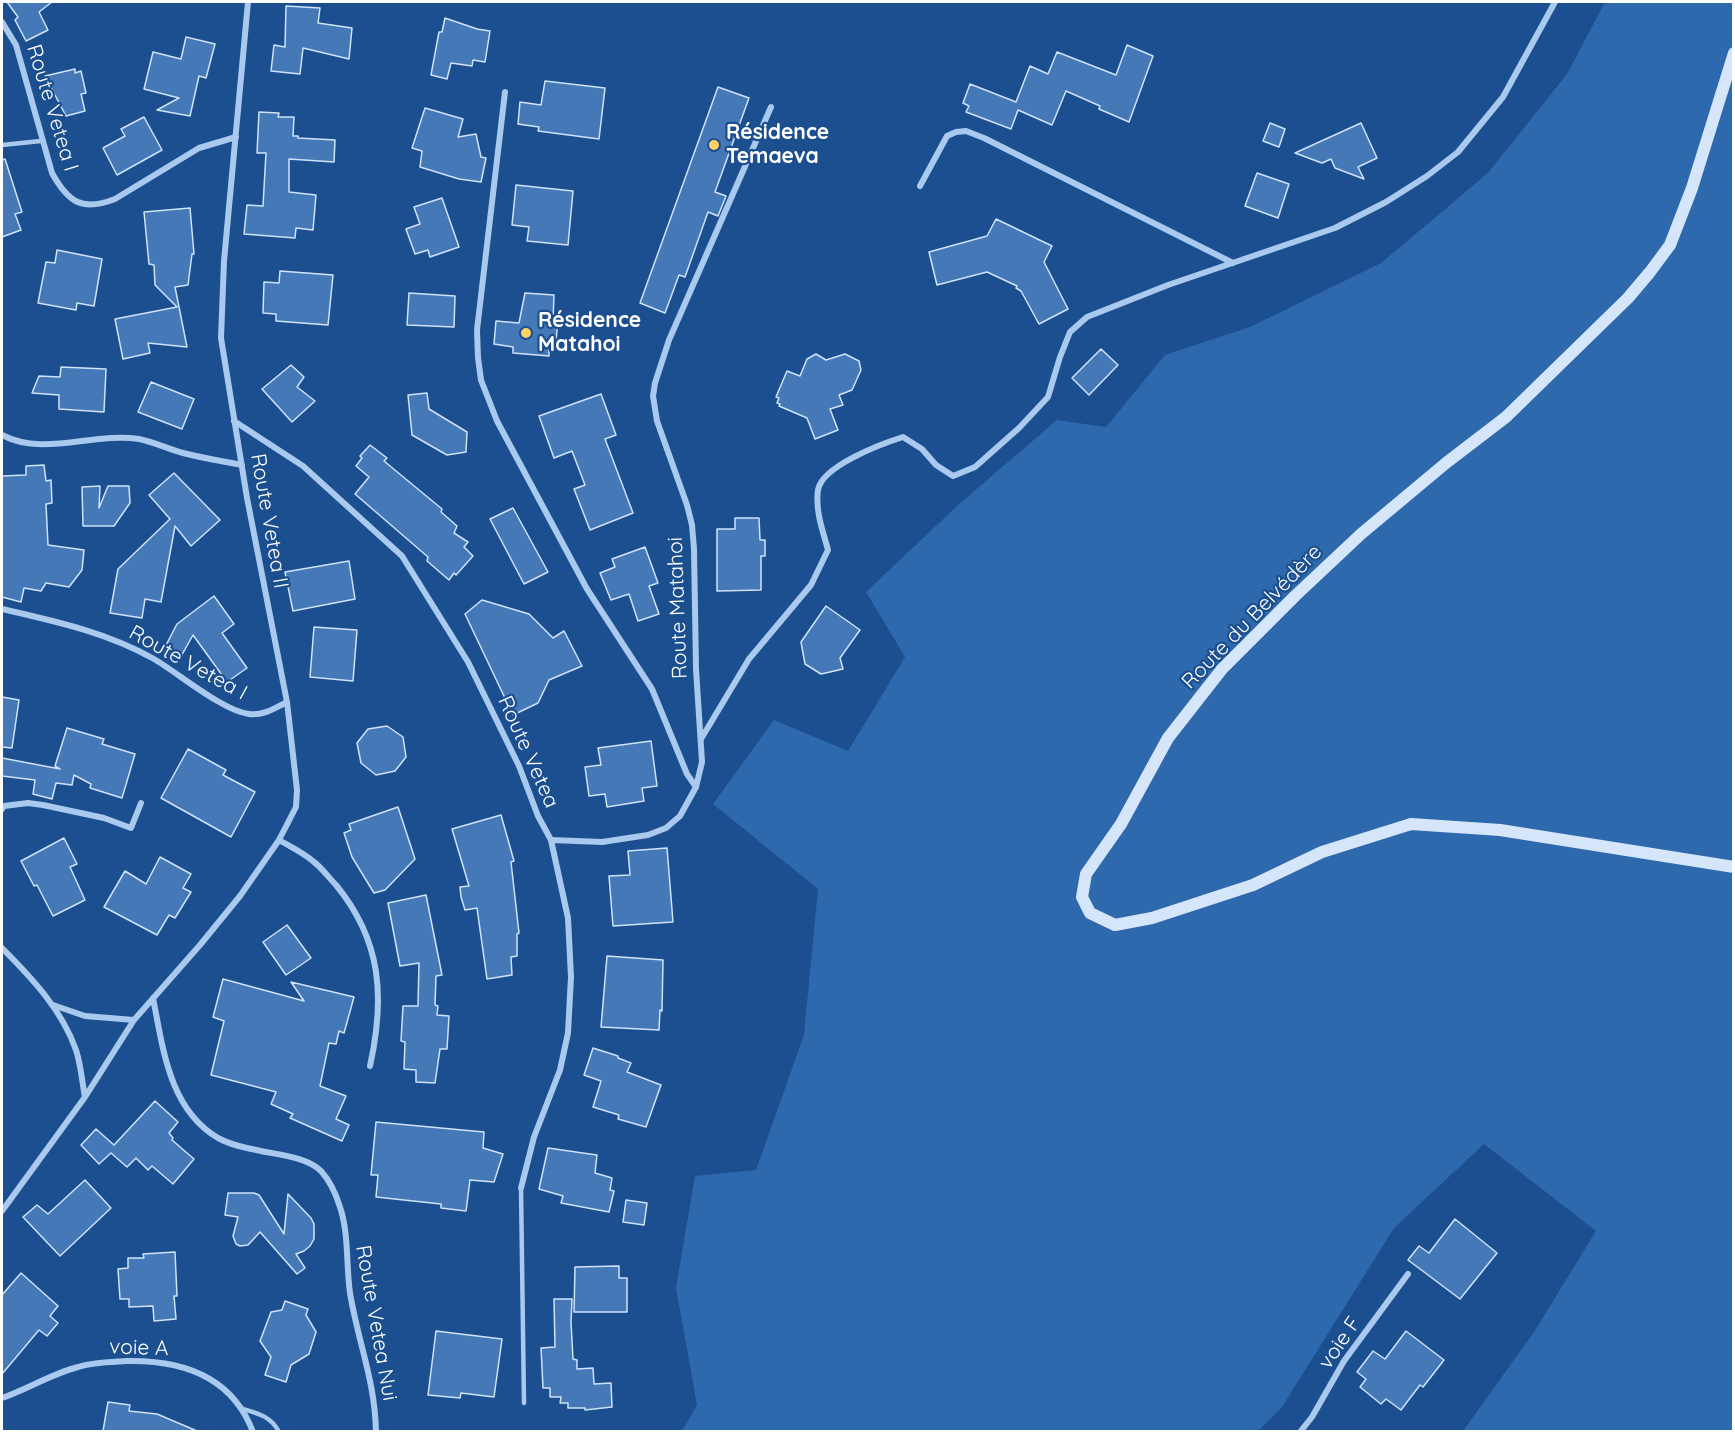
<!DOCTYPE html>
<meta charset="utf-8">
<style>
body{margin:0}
#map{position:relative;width:1735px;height:1433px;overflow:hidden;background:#1b4f8f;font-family:Quicksand,sans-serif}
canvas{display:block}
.frame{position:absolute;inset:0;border:3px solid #fff;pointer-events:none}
</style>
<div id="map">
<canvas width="1735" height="1433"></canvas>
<div class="frame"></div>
</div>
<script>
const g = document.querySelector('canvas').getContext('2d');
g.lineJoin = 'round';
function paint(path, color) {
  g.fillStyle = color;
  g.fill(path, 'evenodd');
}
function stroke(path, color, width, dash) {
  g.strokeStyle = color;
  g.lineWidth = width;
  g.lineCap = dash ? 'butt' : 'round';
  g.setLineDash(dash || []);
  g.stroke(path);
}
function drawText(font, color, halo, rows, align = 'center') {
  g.font = font + ' Quicksand,sans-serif';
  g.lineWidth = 4.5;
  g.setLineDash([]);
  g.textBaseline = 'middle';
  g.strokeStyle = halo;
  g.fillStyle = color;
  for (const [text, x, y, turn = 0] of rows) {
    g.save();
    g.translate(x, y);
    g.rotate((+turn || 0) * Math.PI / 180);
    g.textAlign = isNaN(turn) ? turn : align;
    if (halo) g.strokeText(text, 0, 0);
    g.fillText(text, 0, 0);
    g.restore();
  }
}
paint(new Path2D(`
 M1605,2H1733V1431H1463L1534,1332L1596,1231L1484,1144L1394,1228L1282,1407L1258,1431H682L697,1405L676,1288L695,1176L756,1170L804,1035L818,889L713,804L774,720L848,751L905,657L866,592L958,505L1057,420L1106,427L1165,355L1250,327L1381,263L1488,173L1567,74Z`), '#2e69ad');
const building = new Path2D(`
 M7,2H52L39,12L48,30L26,41L15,20L18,17Z
 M286,6L320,8L318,23L352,28L349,59L303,48L300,74L271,71L274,45L285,47Z
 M445,18L477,29L490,31L485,62L473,60L472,66L451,63L447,79L431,75L439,32H442Z
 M186,37L215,44L206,78L199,76L190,116L157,110L179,98L144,89L153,52L181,59Z
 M1127,45L1153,56L1129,122L1099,109L1100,106L1066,91L1052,125L1018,110L1011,129L966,112L969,106L963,103L970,84L1016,102L1030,66L1048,74L1057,52L1116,75Z
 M75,69V73L81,71L86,93L81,94L85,111L66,116L45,76Z
 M545,81L605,88L599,139L538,131L539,127L518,124L520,102L541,105Z
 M718,87L749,98L715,192L726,196L718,216L708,212L685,277L679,275L665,313L640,303Z
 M425,108L463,119L458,137L476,134L481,157L486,158L481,182L459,179L420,167L422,151L412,148Z
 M259,112L279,113L278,117H294L293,136H298V138L335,140L334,162L289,159V192L316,195L313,230L296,228L295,238L244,234L247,205L263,206L266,153H257Z
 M144,117L162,150L117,175L103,148L125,136L121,129Z
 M1270,123L1285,129L1279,147L1263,141Z
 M1361,123L1377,158L1358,167L1364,179L1335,168L1331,159L1322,163L1295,153Z
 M5,159L22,212L15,214L21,230L2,237V160Z
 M1257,173L1289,184L1278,218L1245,206Z
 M516,185L573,191L568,245L527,241L529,227L512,225Z
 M442,198L459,247L430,257L428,250L415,254L406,229L420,224L414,207Z
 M190,208L194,254H192L188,285L175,287L187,347L148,343L150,353L123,359L115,319L177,307L155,285L154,265L149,264L144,212Z
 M996,219L1052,246L1044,262L1068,309L1039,324L1021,291L1016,288L1017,286L987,272L937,285L929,252L987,236Z
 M57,250L102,259L94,306L77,303L76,310L38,303L46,262L55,263Z
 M280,271L333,275L328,325L276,321V314L263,313L264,282L279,283Z
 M409,293L455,296L454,327L407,325Z
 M525,293L554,295L553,321L558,322L555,349H549V356L513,353V347L494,344L496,321L519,323Z
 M1101,349L1118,365L1089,395L1072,378Z
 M816,354L826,360L845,354L859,361L861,370L852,390L839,395L843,405L830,409L838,430L815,439L807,418L779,406L780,404L777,403L779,398L776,397L787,371L800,376L807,359Z
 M291,365L304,377L297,387L315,401L292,422L262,389Z
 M61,367L106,369L104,412L59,409V395L32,393L39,376L60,377Z
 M151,382L194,399L182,429L138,412Z
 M427,393L429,409L467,432L466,452L447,455L412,435L408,395Z
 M601,394L616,435L605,439L633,513L590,530L574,489L585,485L572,451L554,458L539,416Z
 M370,445L387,458L384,461L442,509L441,512L457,526L454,533L468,542L464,547L473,556L456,575L454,573L449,580L427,561L428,557L355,494L369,477L356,466L362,458L360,456Z
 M44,465L46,481L51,480L52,503L46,504L48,545L84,550L82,570L69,587L46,583L41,591L24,588L21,602L2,597V476L26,475V466Z
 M174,473L220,520L191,546L175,526L161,602L145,599L142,618L110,613L118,569L170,519L149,495Z
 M100,486L99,508L108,486H129L130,503L114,526H83L82,487Z
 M513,508L548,572L524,584L490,519Z
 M735,518H759L760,540H765V556H761V590L717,591V529H735Z
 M645,547L658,583L649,586L659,614L638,621L629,594L611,600L600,573L615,567L612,559Z
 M349,561L355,599L293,611L285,572Z
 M214,596L234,624L222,633L247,668L227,682L193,635L179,660L163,651L177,624Z
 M482,600L529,614L553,638L564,631L582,666L549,680L538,703L513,715L465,614Z
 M826,606L860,630L840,658L843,669L821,674L805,664L801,642Z
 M314,627L357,630L353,681L310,677Z
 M2,697L19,700L12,748L2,747Z
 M387,726L403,737L406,757L395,771L376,775L361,763L357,743L368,729Z
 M67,728L104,739L102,744L135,754L122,798L90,788L91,784L74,775L72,785L56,783L52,799L33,794L35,780L2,776V758L60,769L55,766Z
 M651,741L657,786L642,788L644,801L607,807L605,794L589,796L585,767L601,765L598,748Z
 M188,749L226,770L223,775L255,792L231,837L161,798Z
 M398,807L415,859L385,890L374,893L352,857L344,833L351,830L349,824Z
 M501,815L514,861L511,862L519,933L517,934V956L511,957L512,975L487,979L477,908L465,910L461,897L460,887L469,886L452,829Z
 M64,838L77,864L70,867L85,900L53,916L37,885L34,886L21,861Z
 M667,848L673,922L613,926L609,876L630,875L628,851Z
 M160,857L191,874L183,888L191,892L175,918L169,915L157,935L104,907L125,871L146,884Z
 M426,895L442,975L436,976L435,1005L438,1006L437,1015L449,1016L447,1049H440L435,1083L416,1082V1070L404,1069L405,1042L401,1041L403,1006H418L419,963L400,966L388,903Z
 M287,925L311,958L286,975L263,942Z
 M607,956L663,960L662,1011L660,1010L659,1030L601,1027Z
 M223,979L304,1001L291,982L354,997L344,1033L339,1031L336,1044L329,1043L320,1086L346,1096L336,1119L349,1125L342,1141L290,1118L293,1114L271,1104L276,1092L211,1075L224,1021L213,1017Z
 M593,1048L618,1056V1058L631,1063L627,1072L661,1085L646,1127L618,1119L619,1115L593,1107L601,1081L584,1075Z
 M155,1101L178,1122L169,1133L173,1138L172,1140L194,1159L173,1184L152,1166L148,1170L136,1158L127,1167L111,1153L99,1164L81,1145L96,1129L114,1145Z
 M376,1122L484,1132L483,1148L503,1154L494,1182L470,1180L466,1211L441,1208V1204L376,1197L378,1175H371Z
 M548,1148L597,1155L595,1173L612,1178L610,1190L614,1191L609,1212L561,1203L563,1196L539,1189Z
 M85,1180L111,1208L60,1256L23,1217L37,1205L48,1214Z
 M228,1193H254L259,1195L284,1234L288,1194L311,1218L314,1224V1239L310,1246L304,1251L296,1254L305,1268L297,1274L260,1232L248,1245L240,1246L236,1244L233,1236L238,1217L225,1215Z
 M626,1200L647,1203L644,1225L623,1222Z
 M1455,1219L1497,1253L1460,1299L1408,1260L1419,1246L1429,1253Z
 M175,1252L177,1296H174L176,1319L154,1321L153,1306L129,1307V1299H120L118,1269L128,1268V1258H144L143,1254Z
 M619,1266V1278H627V1312H574L575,1267Z
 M21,1273L58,1306L50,1316L58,1323L47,1336L39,1330L2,1374V1295Z
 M554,1299H572L571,1322L573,1359L577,1360V1369L593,1368L594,1384L611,1383L612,1407L585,1410V1408H568V1403H560L561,1397H550V1388H543L541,1348L555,1347Z
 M285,1301L308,1309L306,1315L316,1332L309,1354L291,1365L286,1382L265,1375L271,1357L260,1341L271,1312L282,1310Z
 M436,1331L502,1339L494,1397L461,1393L460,1398L428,1395Z
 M1406,1331L1444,1360L1423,1387L1420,1385L1401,1410L1386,1399L1381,1404L1360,1387L1366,1379L1357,1372L1373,1351L1385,1359Z
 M108,1402L130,1405L129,1411L157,1414L197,1431H103Z`);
paint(building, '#4478b7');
stroke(building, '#cfe3fa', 1.5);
stroke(new Path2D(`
 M2,145L41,141
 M521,1188L524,1403
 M240,1408C257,1413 271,1416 279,1432`), '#a9c9ee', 4.5);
stroke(new Path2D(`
 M2,22L16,45L52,173C68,202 82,212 115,199L199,148L236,137
 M505,92L477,330L478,358L481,380L497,421L587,589L652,689L687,774L696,787
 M920,186L947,136L956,132L966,131L984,138L1233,263
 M234,421L303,466L402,556L468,662L519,766L538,816L551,840L568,918L571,977L568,1033L560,1070L534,1137L521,1188
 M2,435C44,457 93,432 139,439C154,442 168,449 183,453C202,458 222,461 242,465
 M2,609C54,621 106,632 154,659C178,673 223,711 249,714C263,716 275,708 287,702
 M701,739L749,659L811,585L828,550C823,531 815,511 818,490C822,466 881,444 903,437L922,449L936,465L953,476L975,467L1019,428L1048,397L1060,357L1070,332L1087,317L1168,285L1335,228L1386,202L1427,176L1458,152L1503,97L1555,2
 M2,809L4,806L28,803L43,805L104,818L131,828L141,803
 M279,840C291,847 304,853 314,862C322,868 329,878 336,885C382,941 385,998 370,1066
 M551,840L602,842L648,835L666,828L680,816L696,787L702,762L696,669L694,549L692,525L687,505L657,421L653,396L655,383L669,340L771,107
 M2,948C32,978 62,1010 76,1050C81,1065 82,1082 85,1097
 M153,998C163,1048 169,1109 218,1138C231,1145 246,1148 261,1151C280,1155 306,1157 321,1171C330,1181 336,1194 340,1207C349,1234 346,1265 350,1293C358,1342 375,1380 376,1432
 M53,1005L85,1016L134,1020
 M2,1211L85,1097L134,1020L200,945L240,896L279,840L296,807L297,790L287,702L247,498L221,338L224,261L248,2
 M2,1398C28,1389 51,1374 78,1367C93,1362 111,1362 127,1361C182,1360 232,1376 253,1432
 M1300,1432L1312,1417L1344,1361L1408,1274`), '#a9c9ee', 6);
stroke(new Path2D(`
 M1734,53L1692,188L1670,245L1650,272L1628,298L1506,417L1446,463L1361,534L1295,596L1222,669L1168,738L1121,824L1086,874L1082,897L1090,913L1115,925L1152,918L1253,885L1322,852L1411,824L1500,830L1734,867`), '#d6e6fa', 12);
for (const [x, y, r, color] of [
 [714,145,6,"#ffd166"],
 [526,333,6,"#ffd166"]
]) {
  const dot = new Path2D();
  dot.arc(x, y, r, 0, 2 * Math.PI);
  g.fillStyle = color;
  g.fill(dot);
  stroke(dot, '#1b4f8f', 2);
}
drawText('21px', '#fff', '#1b4f8f', [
 ["Route Vetea I",52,108,73],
 ["Route Vetea II",269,521,80],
 ["Route Matahoi",678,608,-92],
 ["Route du Belvédère",1252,617,-46],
 ["Route Vetea I",188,663,29],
 ["Route Vetea",528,752,66],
 ["Route Vetea Nui",376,1323,80],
 ["voie F",1340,1343,-56],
 ["voie A",139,1348,2]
]);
drawText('bold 21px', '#fff', '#1b4f8f', [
 ["Résidence",726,133],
 ["Temaeva",726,157],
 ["Résidence",538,321],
 ["Matahoi",538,345]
], 'left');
</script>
